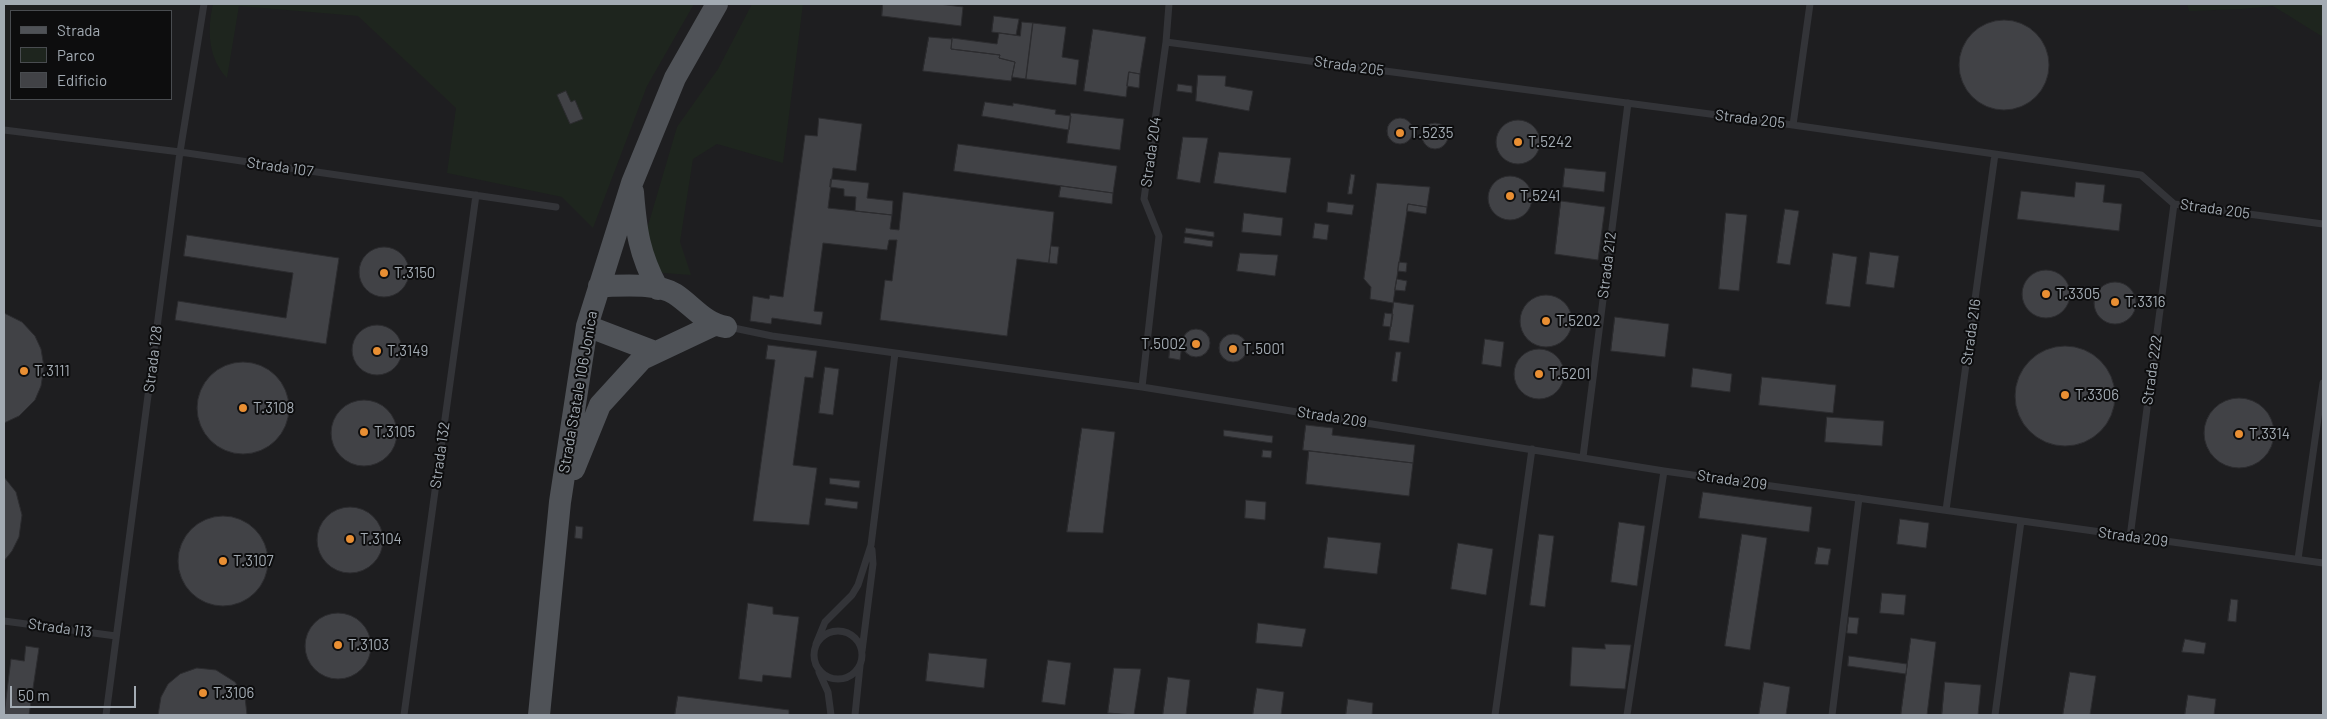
<!DOCTYPE html>
<style>
body{margin:0}
#map{position:relative;width:2327px;height:719px;overflow:hidden;background:#121213;font-family:Barlow,sans-serif}
canvas{display:block}
.frame{position:absolute;inset:0;border:5px solid #a3abb3;pointer-events:none}
.legend{position:absolute;left:10px;top:10px;width:162px;height:90px;box-sizing:border-box;background:#0d0d0e;border:1px solid #494c50;margin:0;padding:6px 9px;list-style:none;font-size:15px;color:#a3abb3}
.legend li{display:flex;align-items:center;gap:10px;height:25px}
.legend b{width:25px;border:1px solid #494c50}
.scale{position:absolute;left:10px;top:686px;width:126px;height:22px;box-sizing:border-box;border:2px solid #a3abb3;border-top:0;padding-left:6px;font-size:15px;line-height:18px;white-space:nowrap;color:#a3abb3;-webkit-text-stroke:4px #0d0d0e;paint-order:stroke}
</style>
<div id="map">
<canvas width="2327" height="719"></canvas>
<div class="frame"></div>
<ul class="legend">
<li><b style="height:6px;background:#4f5257"></b>Strada</li>
<li><b style="height:14px;background:#1e251e"></b>Parco</li>
<li><b style="height:14px;background:#414246"></b>Edificio</li>
</ul>
<div class="scale">50 m</div>
</div>
<script>
const g = document.querySelector('canvas').getContext('2d');
g.lineJoin = 'round';
function paint(path, color) {
  g.fillStyle = color;
  g.fill(path, 'evenodd');
}
function stroke(path, color, width, dash) {
  g.strokeStyle = color;
  g.lineWidth = width;
  g.lineCap = dash ? 'butt' : 'round';
  g.setLineDash(dash || []);
  g.stroke(path);
}
function drawText(font, color, halo, rows, align = 'center') {
  g.font = font + ' Barlow,sans-serif';
  g.lineWidth = 4;
  g.setLineDash([]);
  g.textBaseline = 'middle';
  g.strokeStyle = halo;
  g.fillStyle = color;
  for (const [text, x, y, turn = 0] of rows) {
    g.save();
    g.translate(x, y);
    g.rotate((+turn || 0) * Math.PI / 180);
    g.textAlign = isNaN(turn) ? turn : align;
    if (halo) g.strokeText(text, 0, 0);
    g.fillText(text, 0, 0);
    g.restore();
  }
}
paint(new Path2D(`
 M4,4H2323V715H4ZM11,11H171V99H11Z`), '#1e1e20');
paint(new Path2D(`
 M213,4H694L647,86L593,228L562,197L447,173L456,108L358,16L239,6L227,78C208,58 207,30 213,4Z
 M752,4H803L783,163L717,144L693,159L680,242L691,275L663,273L653,267L647,229L677,127L718,69Z
 M2187,4H2323V37L2273,6L2242,9L2189,11Z`), '#1e251e');
const building = new Path2D(`
 M883,4H939L963,7L961,26L882,16Z
 M994,16L1019,19L1016,35L992,32Z
 M1959 65a45 45 0 1 1 90 0a45 45 0 1 1-90 0Z
 M1022,22L1033,23L1026,79L1012,77L1015,62L999,58L1000,55L951,49L952,38L997,44L999,33L1020,36Z
 M1033,23L1066,27L1062,57L1079,60L1076,85L1026,79Z
 M1093,29L1146,37L1140,74L1129,72L1126,97L1084,91Z
 M929,37L952,39L951,49L1000,55L999,58L1015,62L1011,81L923,71Z
 M1129,72L1140,74L1139,88L1127,86Z
 M1198,75L1226,76L1225,86L1253,91L1249,111L1196,101Z
 M1178,84L1192,86V93L1177,91Z
 M566,91L571,102L575,100L583,119L570,124L557,95Z
 M985,102L1013,106V103L1056,110L1055,114L1071,116L1069,130L982,116Z
 M1071,113L1124,119L1120,150L1067,143Z
 M819,118L862,124L856,171L833,168L828,208L892,215L890,229L899,230L903,192L1054,212L1049,263L1017,259L1007,336L880,320L885,280L892,281L897,240H889L887,250L823,243L814,311L823,312L821,325L772,318L771,324L750,321L753,296L769,299L770,295L783,297L805,135L817,136Z
 M1387 131a13 13 0 1 1 26 0a13 13 0 1 1-26 0Z
 M1496 142a22 22 0 1 1 44 0a22 22 0 1 1-44 0Z
 M1422 136a13 13 0 1 1 26 0a13 13 0 1 1-26 0Z
 M1183,137L1208,138L1200,183L1177,179Z
 M958,144L1117,166L1113,193L954,171Z
 M1219,152L1291,158L1286,193L1214,183Z
 M1565,168L1606,172L1604,192L1563,187Z
 M1351,174L1355,175L1352,194H1348Z
 M1488 198a22 22 0 1 1 44 0a22 22 0 1 1-44 0Z
 M831,179L869,183L867,198L893,201L892,215L855,211L856,197L844,196V189L830,187Z
 M2076,182L2105,185L2103,202L2122,204L2119,231L2017,219L2021,191L2074,197Z
 M1377,183L1430,187L1427,207L1408,204L1393,303L1370,299L1371,287L1364,279Z
 M1061,186L1113,193L1112,204L1059,197Z
 M1561,201L1605,207L1598,260L1555,254Z
 M1328,202L1354,205L1352,215L1327,212Z
 M1408,204L1427,207L1426,214L1407,211Z
 M1785,209L1799,211L1790,265L1777,263Z
 M1244,213L1283,218L1281,236L1242,232Z
 M1726,213L1747,215L1739,291L1719,289Z
 M1315,223L1329,225L1327,240L1313,238Z
 M1186,228L1214,232V237L1185,233Z
 M187,235L339,258L326,344L175,320L178,301L286,318L293,273L184,256Z
 M1185,237L1213,241L1212,247L1184,243Z
 M1051,246L1059,247L1057,264L1049,263Z
 M359 272a25 25 0 1 1 50 0a25 25 0 1 1-50 0Z
 M1870,252L1899,256L1894,288L1866,284Z
 M1240,253L1278,255L1275,276L1237,271Z
 M1833,253L1857,257L1850,307L1826,304Z
 M1399,262L1407,263L1406,272L1398,271Z
 M2022 294a24 24 0 1 1 48 0a24 24 0 1 1-48 0Z
 M1397,279L1407,281L1405,291L1395,290Z
 M2094 303a21 21 0 1 1 42 0a21 21 0 1 1-42 0Z
 M1520 321a26 26 0 1 1 52 0a26 26 0 1 1-52 0Z
 M1394,302L1414,305L1409,343L1389,340Z
 M4,313L22,322L35,336L41,349L44,367L41,386L35,400L19,416L4,423Z
 M1385,313L1393,314L1391,327L1383,326Z
 M1615,317L1669,324L1665,357L1611,351Z
 M352 350a25 25 0 1 1 50 0a25 25 0 1 1-50 0Z
 M1182 343a14 14 0 1 1 28 0a14 14 0 1 1-28 0Z
 M1219 348a14 14 0 1 1 28 0a14 14 0 1 1-28 0Z
 M1485,339L1504,342L1501,367L1482,364Z
 M1171,343L1182,344L1180,360L1169,358Z
 M768,345L817,351L813,378L805,377L793,465L817,468L809,525L753,521L775,360L766,359Z
 M2015 396a50 50 0 1 1 100 0a50 50 0 1 1-100 0Z
 M1514 374a25 25 0 1 1 50 0a25 25 0 1 1-50 0Z
 M1396,352H1401L1397,382L1392,381Z
 M197 408a46 46 0 1 1 92 0a46 46 0 1 1-92 0Z
 M825,367L839,369L833,415L819,413Z
 M1693,368L1732,374L1730,392L1691,387Z
 M1762,377L1836,385L1833,413L1759,405Z
 M2204 433a35 35 0 1 1 70 0a35 35 0 1 1-70 0Z
 M331 433a33 33 0 1 1 66 0a33 33 0 1 1-66 0Z
 M1827,417L1884,421L1882,446L1825,442Z
 M1306,425L1333,428L1332,435L1415,445L1413,463L1303,450Z
 M1082,428L1115,432L1103,533L1067,532Z
 M1224,430L1273,436L1272,443L1224,436Z
 M1263,450L1272,451L1271,458L1262,457Z
 M1309,451L1413,463L1409,496L1306,484Z
 M4,477L16,492L22,515L19,537L12,551L4,561Z
 M830,478L860,481L859,488L830,484Z
 M1703,492L1812,507L1809,532L1699,518Z
 M826,498L858,502L857,509L825,505Z
 M1246,500L1266,502L1265,520L1245,518Z
 M317 540a33 33 0 1 1 66 0a33 33 0 1 1-66 0Z
 M178 561a45 45 0 1 1 90 0a45 45 0 1 1-90 0Z
 M1900,519L1929,523L1926,548L1897,544Z
 M1619,522L1645,526L1637,586L1611,582Z
 M576,526L583,527L582,539L575,538Z
 M1539,534L1554,536L1545,607L1530,605Z
 M1742,534L1767,538L1750,650L1725,646Z
 M1328,537L1381,543L1377,574L1324,568Z
 M1458,543L1493,549L1486,595L1451,589Z
 M1818,547L1831,549L1828,565L1815,564Z
 M1882,593L1906,595L1904,615L1880,613Z
 M2231,599L2238,600L2236,622L2228,621Z
 M748,603L773,607V614L799,617L791,678L763,675L762,682L739,679Z
 M305 646a33 33 0 1 1 66 0a33 33 0 1 1-66 0Z
 M1849,617L1859,618L1857,634L1847,633Z
 M1258,623L1306,629L1302,647L1256,643Z
 M1911,638L1936,642L1927,715H1901Z
 M2185,639L2206,643L2204,654L2182,652Z
 M1605,644L1631,645L1625,689L1570,686L1572,647L1605,649Z
 M26,646L39,648L29,715H4L11,659L24,661Z
 M929,653L987,659L984,688L926,681Z
 M1849,656L1907,664L1906,674L1848,666Z
 M1048,660L1071,663L1065,705L1042,702Z
 M197,668L216,670L235,682L245,697L247,715H158L161,697L168,684L180,674Z
 M1114,668L1141,669L1134,715L1108,713Z
 M2070,672L2096,676L2090,715H2063Z
 M1168,677L1190,680L1186,715H1163Z
 M1764,682L1790,687L1786,715H1759Z
 M1945,682L1981,685L1978,715H1942Z
 M1257,688L1284,692L1281,715H1253Z
 M2188,695L2216,699L2214,715H2185Z
 M678,696L789,710V715H675Z
 M1348,699L1373,703L1372,715H1346Z`);
paint(building, '#414246');
stroke(building, '#2c2c2f', 1);
stroke(new Path2D(`
 M1166,42L1793,125L2141,175L2174,204L2323,224
 M1793,125L1810,4
 M4,130L180,152L556,207
 M729,327L772,336L1142,387L1664,471L2323,563
 M1142,387L1159,236L1144,199L1166,42L1169,4
 M1583,457L1628,103
 M1946,510L1995,154
 M2130,537L2174,204
 M2298,559L2323,383
 M4,621L116,636
 M814 655a24 24 0 1 1 48 0a24 24 0 1 1-48 0Z
 M816,644L825,622L852,595L858,585L871,545L895,353
 M862,651L873,564L872,550
 M819,672L828,692L831,715
 M106,715L180,152L204,4
 M404,715L476,195
 M855,715L860,666
 M1495,715L1532,449
 M1627,715L1664,471
 M1832,715L1859,498
 M1995,715L2021,521`), '#333438', 7);
stroke(new Path2D(`
 M633,192C636,230 639,254 658,289
 M599,286C620,286 657,282 675,294C692,305 705,324 726,327
 M587,326L655,352
 M574,469L600,405L642,359L714,325
 M539,715L560,502L587,326L632,183L675,78L717,4`), '#4f5257', 22);
for (const [x, y, r, color] of [
 [1400,133,5,"#e98f33"],
 [1518,142,5,"#e98f33"],
 [1510,196,5,"#e98f33"],
 [384,273,5,"#e98f33"],
 [2046,294,5,"#e98f33"],
 [2115,302,5,"#e98f33"],
 [1546,321,5,"#e98f33"],
 [1196,344,5,"#e98f33"],
 [1233,349,5,"#e98f33"],
 [377,351,5,"#e98f33"],
 [24,371,5,"#e98f33"],
 [1539,374,5,"#e98f33"],
 [2065,395,5,"#e98f33"],
 [243,408,5,"#e98f33"],
 [364,432,5,"#e98f33"],
 [2239,434,5,"#e98f33"],
 [350,539,5,"#e98f33"],
 [223,561,5,"#e98f33"],
 [338,645,5,"#e98f33"],
 [203,693,5,"#e98f33"]
]) {
  const dot = new Path2D();
  dot.arc(x, y, r, 0, 2 * Math.PI);
  g.fillStyle = color;
  g.fill(dot);
  stroke(dot, '#0d0d0e', 2);
}
drawText('15px', '#a3abb3', '#0d0d0e', [
 ["Strada 205",1349,66,8],
 ["Strada 205",1750,119,7],
 ["Strada 204",1151,152,-82],
 ["Strada 107",280,167,8],
 ["Strada 205",2215,209,8],
 ["Strada 212",1607,265,-83],
 ["Strada 216",1971,332,-82],
 ["Strada 128",153,359,-83],
 ["Strada 222",2152,370,-82],
 ["Strada Statale 106 Jonica",578,392,-80],
 ["Strada 209",1332,417,9],
 ["Strada 132",440,455,-82],
 ["Strada 209",1732,480,8],
 ["Strada 209",2133,537,8],
 ["Strada 113",60,628,8]
]);
drawText('15px', '#a3abb3', '#0d0d0e', [
 ["T.5235",1410,133],
 ["T.5242",1528,142],
 ["T.5241",1520,196],
 ["T.3150",394,273],
 ["T.3305",2056,294],
 ["T.3316",2125,302],
 ["T.5202",1556,321],
 ["T.5002",1186,344,"right"],
 ["T.5001",1243,349],
 ["T.3149",387,351],
 ["T.3111",34,371],
 ["T.5201",1549,374],
 ["T.3306",2075,395],
 ["T.3108",253,408],
 ["T.3105",374,432],
 ["T.3314",2249,434],
 ["T.3104",360,539],
 ["T.3107",233,561],
 ["T.3103",348,645],
 ["T.3106",213,693]
], 'left');
</script>
